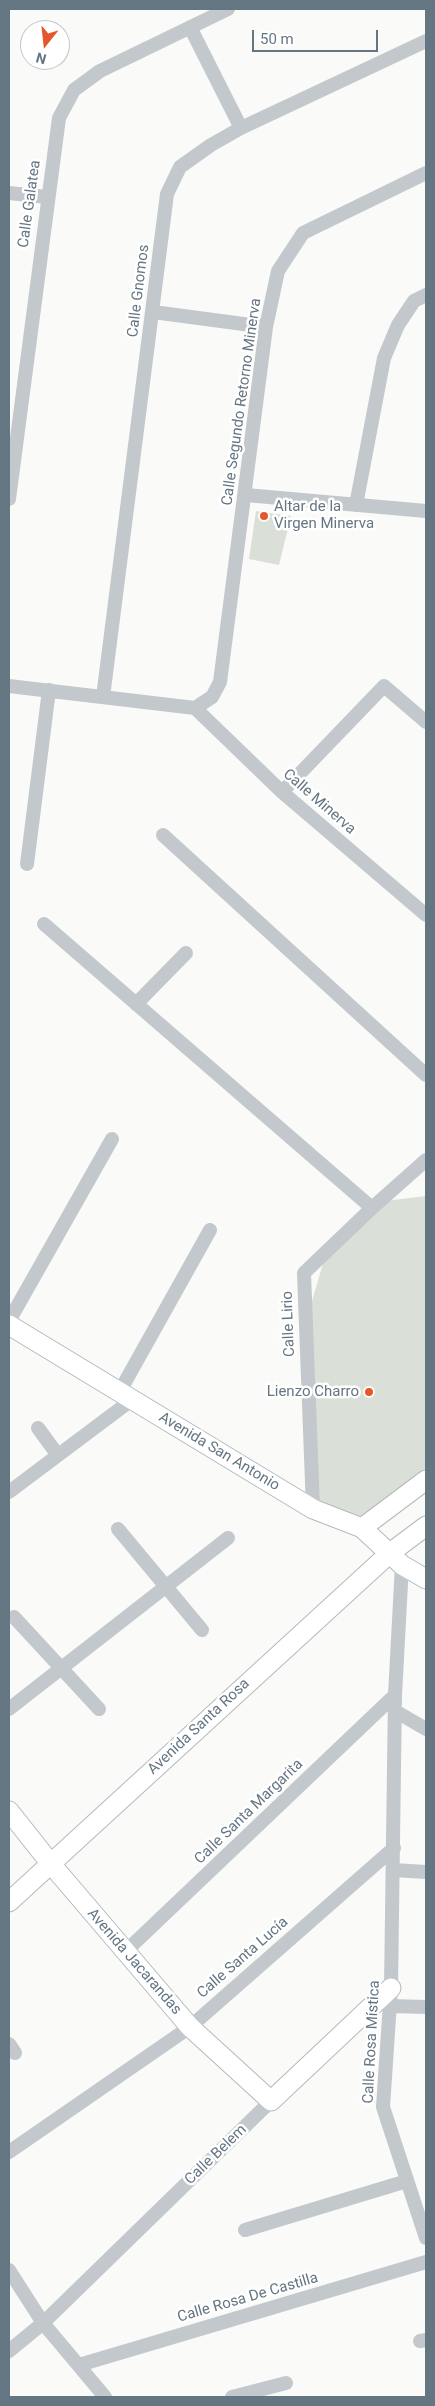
<!DOCTYPE html>
<meta charset="utf-8">
<style>
body{margin:0}
#map{position:relative;width:435px;height:2406px;overflow:hidden;background:#fafaf8;font-family:Roboto,sans-serif}
canvas{display:block}
.frame{position:absolute;inset:0;border:10px solid #657683;pointer-events:none}
.north{position:absolute;left:20px;top:20px;width:50px;height:50px;box-sizing:border-box;background:#fff;border:1px solid #c1c8cd;border-radius:50%;rotate:196deg;font-size:14px;font-weight:700;line-height:20px;text-align:center;color:#657683}
.north::after{content:'';display:block;margin:auto;width:18px;height:22px;background:#e4572e;clip-path:polygon(50% 0,100% 100%,50% 72%,0 100%)}
.scale{position:absolute;left:252px;top:30px;width:126px;height:22px;box-sizing:border-box;border:2px solid #657683;border-top:0;padding-left:6px;font-size:15px;line-height:18px;white-space:nowrap;color:#657683;-webkit-text-stroke:4px #fff;paint-order:stroke}
</style>
<div id="map">
<canvas width="435" height="2406"></canvas>
<div class="frame"></div>
<div class="north">N</div>
<div class="scale">50 m</div>
</div>
<script>
const g = document.querySelector('canvas').getContext('2d');
g.lineJoin = 'round';
function paint(path, color) {
  g.fillStyle = color;
  g.fill(path, 'evenodd');
}
function stroke(path, color, width, dash) {
  g.strokeStyle = color;
  g.lineWidth = width;
  g.lineCap = dash ? 'butt' : 'round';
  g.setLineDash(dash || []);
  g.stroke(path);
}
function drawText(font, color, halo, rows, align = 'center') {
  g.font = font + ' Roboto,sans-serif';
  g.lineWidth = 5;
  g.setLineDash([]);
  g.textBaseline = 'middle';
  g.strokeStyle = halo;
  g.fillStyle = color;
  for (const [text, x, y, turn = 0] of rows) {
    g.save();
    g.translate(x, y);
    g.rotate((+turn || 0) * Math.PI / 180);
    g.textAlign = isNaN(turn) ? turn : align;
    if (halo) g.strokeText(text, 0, 0);
    g.fillText(text, 0, 0);
    g.restore();
  }
}
paint(new Path2D(`
 M256,511L291,516L279,565L249,559Z
 M426,1196V1468L358,1520L315,1502L308,1315L324,1260L385,1201Z`), '#dadfd7');
const secondary = new Path2D(`
 M9,1325L313,1509L362,1528L402,1565L426,1579
 M362,1528L426,1480
 M9,1811L51,1864L190,2027L271,2101L391,1988
 M9,1902L390,1553L426,1526`);
stroke(secondary, '#b3babf', 21);
stroke(new Path2D(`
 M190,27L241,128
 M9,193L47,197
 M153,312L266,327
 M246,495L426,511
 M9,499L59,118L74,90L100,71L228,9
 M356,505L384,358L398,325L414,301L426,295
 M9,686L195,708
 M103,697L167,194L180,167L211,145L241,128L426,41
 M195,708L212,697L220,682L266,327L278,271L303,233L426,173
 M195,708L282,792L426,915
 M282,792L384,686L426,722
 M163,835L426,1075
 M27,864L49,690
 M44,924L372,1208
 M136,1004L186,953
 M9,1321L112,1139
 M120,1391L210,1230
 M38,1428L57,1454
 M9,1492L133,1399
 M313,1509L304,1273L372,1208L426,1160
 M118,1529L202,1630
 M402,1565L395,1695L391,1988L383,2107L426,2238
 M14,1617L99,1709
 M9,1709L228,1538
 M395,1711L426,1729
 M393,1870L426,1872
 M125,1952L395,1695
 M390,2006L426,2007
 M9,2044L15,2053
 M9,2152L190,2027L394,1848
 M245,2230L407,2181
 M9,2270L43,2323L105,2397
 M420,2341L426,2340
 M9,2351L43,2323L271,2101
 M79,2365L426,2262
 M232,2397L286,2383`), '#c3c8cc', 14);
stroke(secondary, '#fff', 19);
for (const [x, y, r, color] of [
 [264,516,5,"#e4572e"],
 [369,1392,5,"#e4572e"]
]) {
  const dot = new Path2D();
  dot.arc(x, y, r, 0, 2 * Math.PI);
  g.fillStyle = color;
  g.fill(dot);
  stroke(dot, '#fff', 2);
}
drawText('15px', '#657683', '#fff', [
 ["Calle Galatea",30,204,-82],
 ["Calle Gnomos",139,291,-83],
 ["Calle Segundo Retorno Minerva",242,402,-82],
 ["Calle Minerva",319,802,41],
 ["Calle Lirio",289,1324,-92],
 ["Avenida San Antonio",219,1452,31],
 ["Avenida Santa Rosa",199,1727,-43],
 ["Calle Santa Margarita",249,1812,-44],
 ["Calle Santa Lucía",243,1958,-41],
 ["Avenida Jacarandas",134,1962,49],
 ["Calle Rosa Mística",372,2042,-87],
 ["Calle Belem",216,2155,-44],
 ["Calle Rosa De Castilla",248,2298,-16]
]);
drawText('15px', '#657683', '#fff', [
 ["Altar de la",274,507],
 ["Virgen Minerva",274,524],
 ["Lienzo Charro",359,1392,"right"]
], 'left');
</script>
